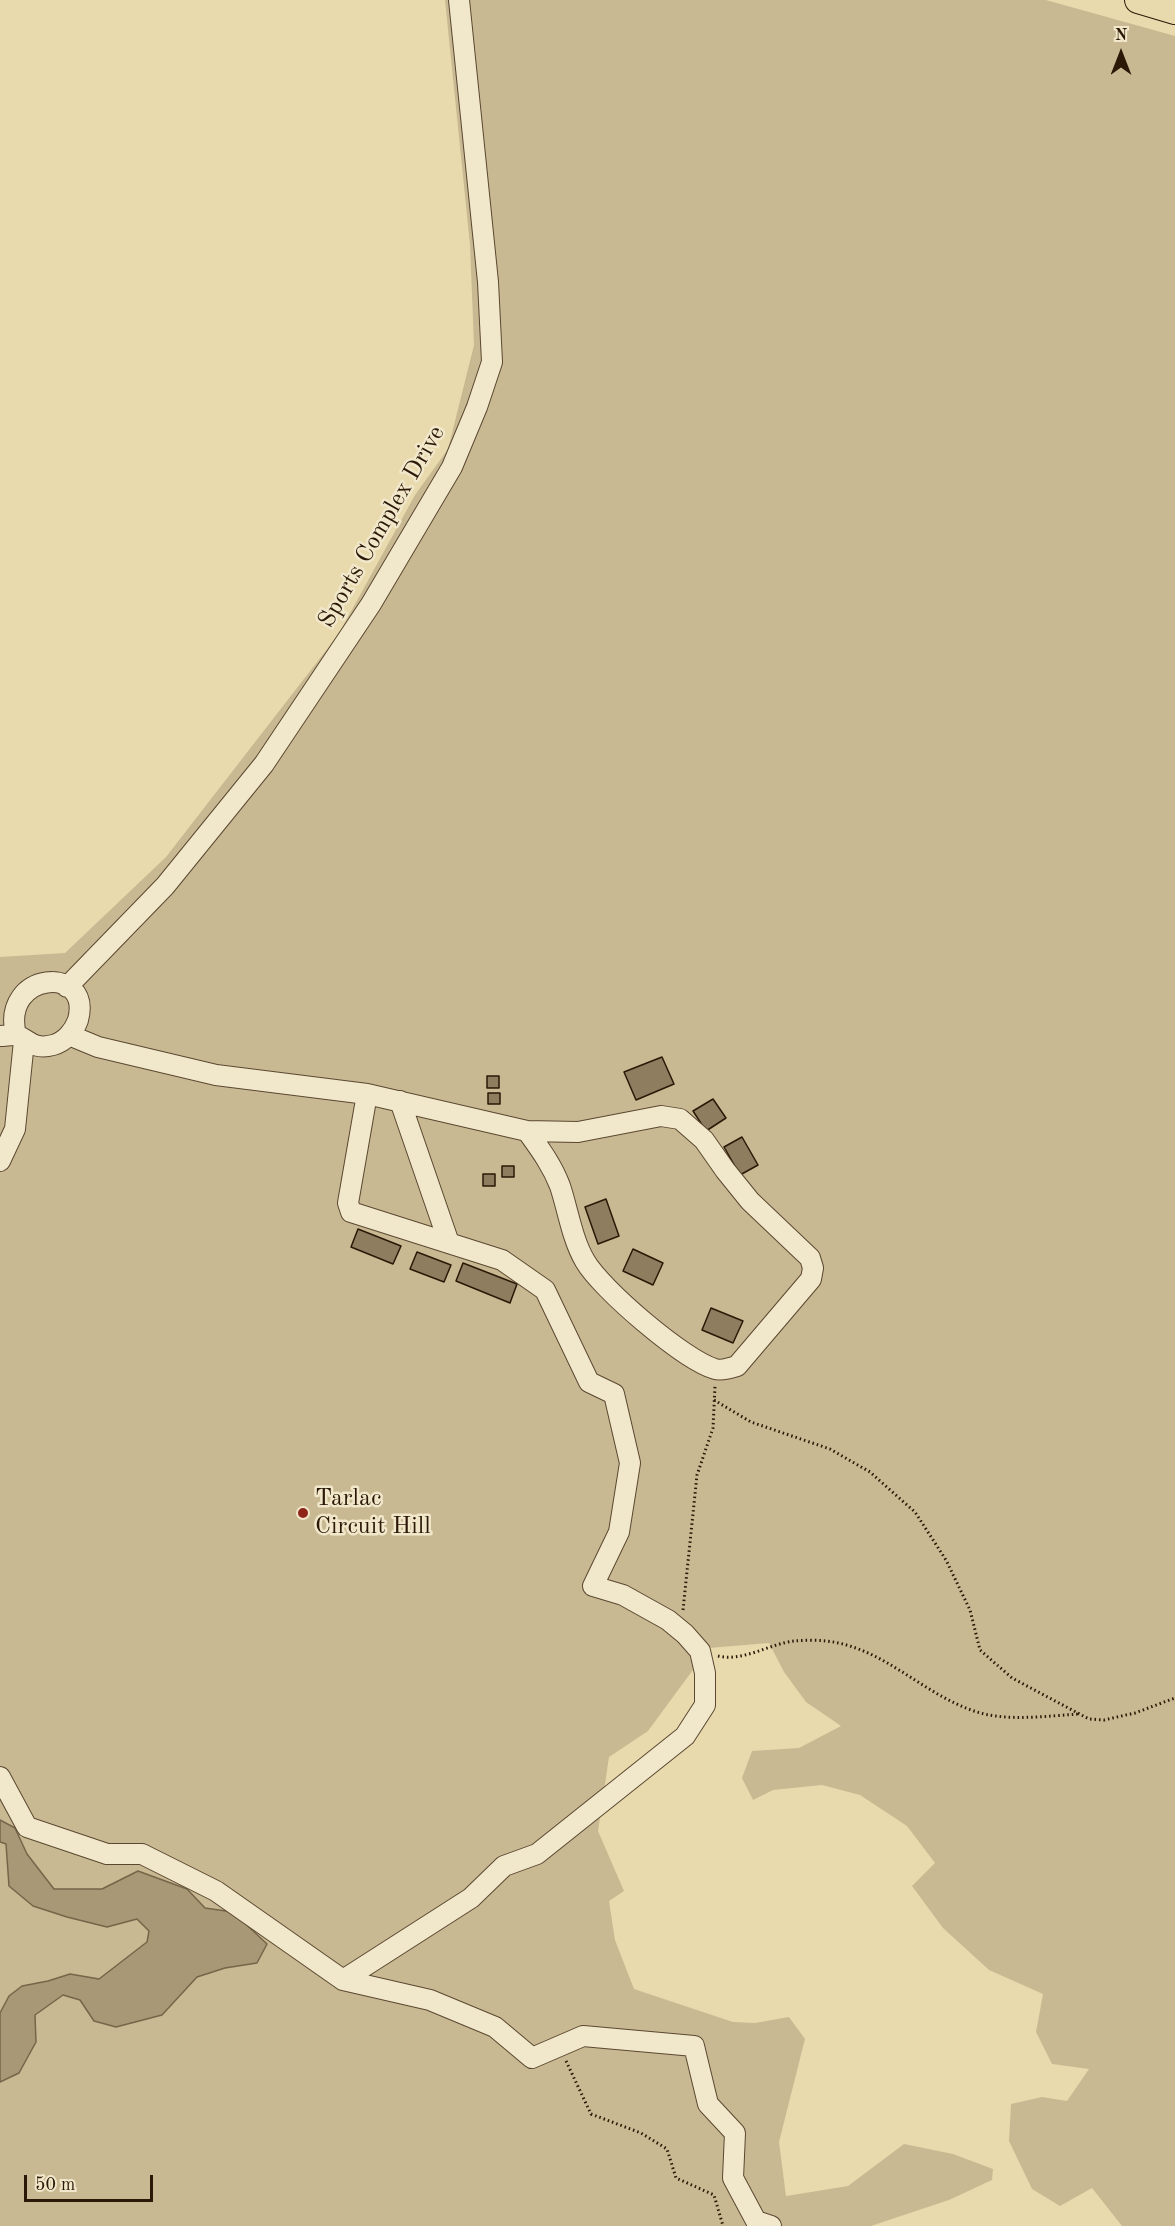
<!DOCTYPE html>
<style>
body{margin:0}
#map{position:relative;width:1175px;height:2226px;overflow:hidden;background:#e9daae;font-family:"Old Standard TT",serif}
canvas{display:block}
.north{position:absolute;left:1091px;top:24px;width:60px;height:60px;-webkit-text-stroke:4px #f1e7ca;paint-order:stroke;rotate:0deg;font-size:16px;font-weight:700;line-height:24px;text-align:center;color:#2b1807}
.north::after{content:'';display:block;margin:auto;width:21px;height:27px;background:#2b1807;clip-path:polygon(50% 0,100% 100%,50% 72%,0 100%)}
.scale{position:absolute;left:24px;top:2175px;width:129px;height:27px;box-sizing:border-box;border:3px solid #2b1807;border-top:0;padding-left:8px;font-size:18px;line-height:21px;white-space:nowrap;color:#2b1807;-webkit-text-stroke:4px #f1e7ca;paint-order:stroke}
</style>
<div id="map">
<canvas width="1175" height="2226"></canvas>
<div class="north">N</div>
<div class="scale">50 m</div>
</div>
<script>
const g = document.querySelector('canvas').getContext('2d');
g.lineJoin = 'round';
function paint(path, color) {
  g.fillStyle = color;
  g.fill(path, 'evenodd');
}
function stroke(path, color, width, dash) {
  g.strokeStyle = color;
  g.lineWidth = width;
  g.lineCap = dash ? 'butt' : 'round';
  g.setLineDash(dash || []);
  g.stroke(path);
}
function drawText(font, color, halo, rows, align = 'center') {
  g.font = font + ' "Old Standard TT",serif';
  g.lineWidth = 5;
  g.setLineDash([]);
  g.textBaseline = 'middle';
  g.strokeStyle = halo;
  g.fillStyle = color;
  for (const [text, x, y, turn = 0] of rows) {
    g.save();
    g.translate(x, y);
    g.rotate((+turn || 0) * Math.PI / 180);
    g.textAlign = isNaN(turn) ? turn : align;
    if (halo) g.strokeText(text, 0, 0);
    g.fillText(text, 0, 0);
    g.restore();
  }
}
paint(new Path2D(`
 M445,0H1046L1175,36V2226H1122L1092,2188L1060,2206L1032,2189L1009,2141L1011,2104L1042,2097L1067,2101L1089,2069L1052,2064L1036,2032L1043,1994L989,1970L943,1928L912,1886L935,1863L907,1826L860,1795L822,1785L773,1790L753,1800L742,1778L752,1751L799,1748L841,1726L806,1702L784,1672L769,1643L709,1648L648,1731L609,1757L598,1831L624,1891L609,1901L615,1940L634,1989L733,2022L755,2023L789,2017L805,2039L779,2142L786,2196L848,2186L904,2144L953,2154L993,2169L992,2180L949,2200L871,2226H0V957L65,953L166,857L338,635L415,495L448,449L474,345L470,245Z`), '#c9b992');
const water = new Path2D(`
 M0,1820L15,1828L27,1854L54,1889H102L138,1871L187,1889L205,1908L233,1912L267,1944L257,1963L225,1968L197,1977L162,2015L116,2027L94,2021L80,2000L63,1995L35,2015L36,2042L19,2073L0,2082V2013L9,1996L22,1986L48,1981L70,1974L99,1979L147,1942L149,1931L137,1919L107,1927L67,1917L33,1906L9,1886L6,1844L0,1842Z`);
paint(water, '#a89875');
stroke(water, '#766549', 1.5);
const building = new Path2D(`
 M662,1057L674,1084L636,1100L624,1072Z
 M487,1076H499V1088H487Z
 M488,1093H500V1104H488Z
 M713,1099L726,1118L706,1131L693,1111Z
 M742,1137L758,1165L740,1175L724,1147Z
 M502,1166H514V1177H502Z
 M483,1174H495V1186H483Z
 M606,1199L619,1236L598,1244L585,1207Z
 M358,1229L401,1246L393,1264L351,1247Z
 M633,1249L663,1263L653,1285L623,1271Z
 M417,1252L451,1265L444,1282L410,1269Z
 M463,1263L517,1284L510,1303L456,1281Z
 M711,1308L743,1321L733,1343L702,1330Z`);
paint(building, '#8e7d5e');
stroke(building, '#2b1807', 1.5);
const minor = new Path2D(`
 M67,987L165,886L264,764L371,604L452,467L477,407L492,362L488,282L459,0
 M69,1035L98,1047L216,1075L367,1094L527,1131L578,1132L661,1116L680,1119L704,1140L725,1170L750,1201L810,1258L813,1268L811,1279L737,1366C731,1368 722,1371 715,1369C684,1360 601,1289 585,1261C572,1239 568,1210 560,1186C552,1165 540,1149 527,1131
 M0,1036C4,1036 10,1035 14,1035C28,1037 31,1051 53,1045C65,1042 74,1031 78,1020C93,964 0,971 16,1035
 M400,1101L449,1243
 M0,1161L15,1129L24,1041
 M0,1777L27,1827L107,1854H142L216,1891L343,1980L430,2000L495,2027L532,2058L583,2036L694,2046L708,2104L735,2133L733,2178L756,2221L771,2226
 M343,1980L471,1898L504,1866L537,1854L685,1736L705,1705V1673L700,1651L685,1634L668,1620L623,1595L593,1586L619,1532L630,1463L614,1394L589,1382L545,1290L502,1260L351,1212L348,1203L367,1094`);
const major = new Path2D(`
 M1138,0L1175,11`);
stroke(minor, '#5a4831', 22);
stroke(major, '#2b1807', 28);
stroke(new Path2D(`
 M714,1400L751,1422L830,1449L870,1472L915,1512L946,1560L970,1610L980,1650L1012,1678L1089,1719L1104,1720L1135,1713L1175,1698
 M683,1610L697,1475L713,1428L715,1386
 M718,1656C743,1662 769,1644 794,1641C804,1640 816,1640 826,1641C883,1647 921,1693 974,1711C1005,1722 1046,1716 1079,1714
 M566,2061L591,2114L641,2133L667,2149L676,2178L714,2195L723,2226`), '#2b1807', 3, [1.5, 3]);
stroke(minor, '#f1e7ca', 20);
stroke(major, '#e9daae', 26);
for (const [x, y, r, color] of [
 [303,1513,6,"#8f2418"]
]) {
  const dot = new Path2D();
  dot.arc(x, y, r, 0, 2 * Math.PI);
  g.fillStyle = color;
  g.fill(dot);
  stroke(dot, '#f1e7ca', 2);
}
drawText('24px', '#2b1807', '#f1e7ca', [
 ["Sports Complex Drive",382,527,-60]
]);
drawText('24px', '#2b1807', '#f1e7ca', [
 ["Tarlac",315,1499],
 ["Circuit Hill",315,1527]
], 'left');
</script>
